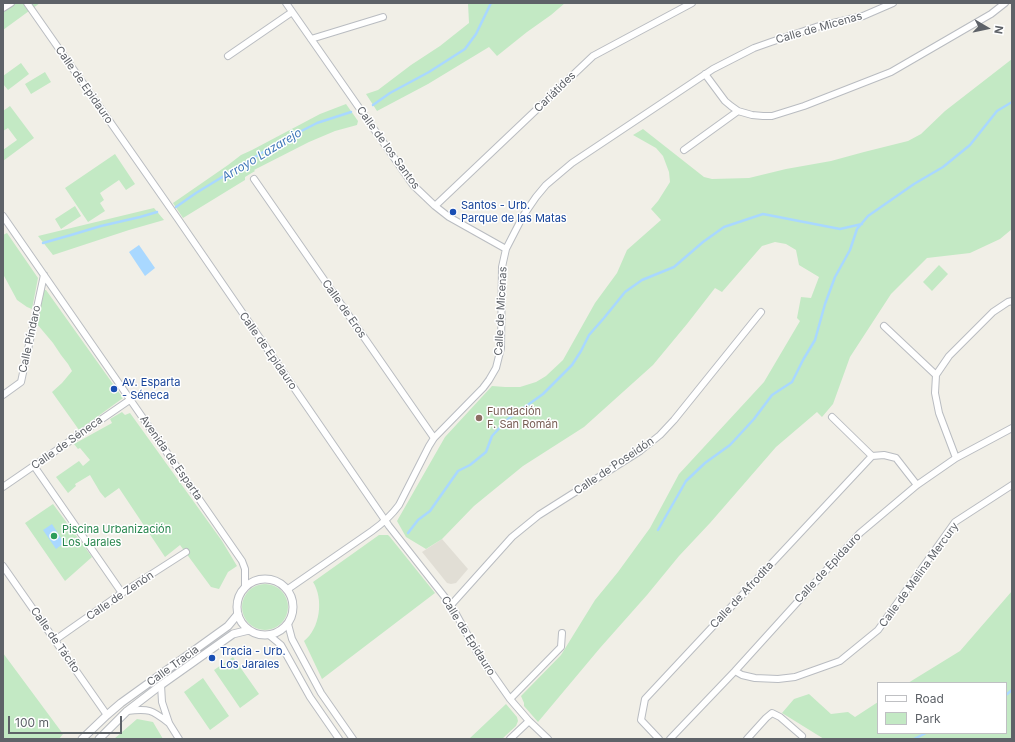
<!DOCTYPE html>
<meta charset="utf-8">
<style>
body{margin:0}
#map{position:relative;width:1015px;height:742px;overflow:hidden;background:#f1efe7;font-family:Inter,sans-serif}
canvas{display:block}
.frame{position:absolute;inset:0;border:4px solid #5e6268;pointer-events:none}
.legend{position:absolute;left:877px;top:682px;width:130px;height:52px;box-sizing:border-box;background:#fff;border:1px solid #bfc0c3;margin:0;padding:5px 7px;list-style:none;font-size:12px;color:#5e6268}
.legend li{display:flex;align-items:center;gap:8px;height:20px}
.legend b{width:20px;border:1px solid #bfc0c3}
.north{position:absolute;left:967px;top:8px;width:40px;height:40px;-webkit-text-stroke:3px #fff;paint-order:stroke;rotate:99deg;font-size:11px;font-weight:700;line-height:16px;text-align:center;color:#5e6268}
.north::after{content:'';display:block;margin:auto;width:14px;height:18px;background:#5e6268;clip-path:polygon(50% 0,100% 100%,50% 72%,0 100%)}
.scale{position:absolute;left:8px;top:716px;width:114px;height:18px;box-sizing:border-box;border:2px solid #5e6268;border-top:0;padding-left:5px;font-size:12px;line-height:14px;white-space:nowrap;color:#5e6268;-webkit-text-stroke:3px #fff;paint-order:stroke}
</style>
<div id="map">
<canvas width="1015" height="742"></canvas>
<div class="frame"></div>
<ul class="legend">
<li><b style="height:5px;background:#fff"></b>Road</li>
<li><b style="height:11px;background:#c3e9c4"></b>Park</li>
</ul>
<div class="north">N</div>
<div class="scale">100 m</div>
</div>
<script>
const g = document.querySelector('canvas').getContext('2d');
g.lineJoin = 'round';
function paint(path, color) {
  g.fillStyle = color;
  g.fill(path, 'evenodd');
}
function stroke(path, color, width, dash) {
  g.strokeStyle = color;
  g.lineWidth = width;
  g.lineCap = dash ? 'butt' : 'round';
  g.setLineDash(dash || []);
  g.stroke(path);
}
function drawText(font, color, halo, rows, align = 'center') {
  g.font = font + ' Inter,sans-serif';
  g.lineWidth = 3;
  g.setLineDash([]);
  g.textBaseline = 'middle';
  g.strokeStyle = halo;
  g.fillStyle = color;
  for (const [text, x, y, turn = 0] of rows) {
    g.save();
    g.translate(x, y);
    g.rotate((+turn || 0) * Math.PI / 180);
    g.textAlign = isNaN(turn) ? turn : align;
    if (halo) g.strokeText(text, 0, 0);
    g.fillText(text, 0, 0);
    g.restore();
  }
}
paint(new Path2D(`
 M442,539L468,569L456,583L451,584L447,583L422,552Z`), '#e1ded5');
paint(new Path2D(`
 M3,3H40L3,30Z
 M468,3H565L551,15L527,32L497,56L489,47L428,84L377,111L366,94L378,90L411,65L440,46L469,23Z
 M1012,59V229L1000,239L970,253L927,258L891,294L850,357L833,404L822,417L817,412L776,447L710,523L679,556L647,595L600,648L538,722L524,706V703L521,696L561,655L595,600L618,572L650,528L679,474L764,382L800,321L797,318L801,297L811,298L819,277L799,265L796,250L786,244L775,242L762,246L722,292L715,288L687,324L653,365L584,427L523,466L474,506L442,539L426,549L406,537L397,521L445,437L492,386L505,387H520L536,382L546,376L563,360L595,303L617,273L627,250L661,220L651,209L658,201L670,182L669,172L663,156L656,148L633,135L643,129L704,177L712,179L749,178L786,169L831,161L864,152L908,141L921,134L945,111Z
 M21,63L29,74L8,90L3,84V76Z
 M45,72L51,82L31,94L25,84Z
 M346,104L358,121L357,125L335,131L309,142L254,170L255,171L245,177V180L183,218L173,203L228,165L241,155L252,150L320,114Z
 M10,106L34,138L3,161V150L17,140L8,128L3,131V111Z
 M115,154L135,184L126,190L119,180L100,193L104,200L100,203L105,211L88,222L65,188Z
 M75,206L81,216L61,229L55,219Z
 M154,208L164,220L129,230L53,255L38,236Z
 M7,233L38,278L32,309L27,307L17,300L3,274V235Z
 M939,265L948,274L932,291L923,282Z
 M44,290H46L123,398L79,430L52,392L62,383L72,371L68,364L61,355L53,343L37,324Z
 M122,412L125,415L130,413L222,541L237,566L228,572L219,589L211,587L180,545L165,557L119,488L105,498L100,492L90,475L75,484L76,486L68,493L56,477L79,461L83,466L90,460L80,448L78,449L74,444L112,423L110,419Z
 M53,504L92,557L65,581L25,523Z
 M379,535H388L390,537L435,593L322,679L304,641C320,629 324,599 313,582Z
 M242 607a23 23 0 1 1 46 0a23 23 0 1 1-46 0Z
 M1012,591V739H824L782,713L794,699L809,694L831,714L848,712L855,717L878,702V733H1006V683H908L960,651Z
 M3,653L63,734L59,739H3Z
 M233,657L259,694L240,708L214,670Z
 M203,678L229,716L210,730L184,692Z
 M506,704L517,717L518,721L516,726L502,739H469Z
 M137,719L153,722L163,739H114Z`), '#c3e9c4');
paint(new Path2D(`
 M139,245L155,268L145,276L129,252Z
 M52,524L64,543L56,549L43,530Z`), '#a9d8ff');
stroke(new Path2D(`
 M373,105L390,93L429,72L465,49L476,34L491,3
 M176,207L196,193L278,143L317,123L351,112
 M43,243L71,235L101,226L140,217L157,212
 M658,530L686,481L705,463L730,445L754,419L772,395L792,382L803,360L815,340L825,304L835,277L850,250L857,229L868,216L914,184L943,167L970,145L997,111L1012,102
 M408,533L418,520L430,511L458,471L470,465L486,452L492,436L508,419L543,394L572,365L581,351L589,335L604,318L625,292L642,280L674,267L703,242L724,227L763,214L840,229L862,224
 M1006,695L1012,690
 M914,739L926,733`), '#a9d8ff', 2.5);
const minor = new Path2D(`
 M27,3L178,219L378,510L389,526L451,605L477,652L510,699L529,721L548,739
 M286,3L413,185L435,206L449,217L506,249
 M3,8L11,3
 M311,39L383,17
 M228,56L292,12
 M705,74L725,101L731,106L738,111L752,115L763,116H772L804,106L891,72L991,14L1005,3
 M684,150L738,111
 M254,179L434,438
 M435,206L593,56L692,3
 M3,216L242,561L245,569V586
 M884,326L936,375
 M3,395L21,382L44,275
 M832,417L872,456
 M956,458L939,413L935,393L936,375L949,356L993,312L1008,302L1012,301
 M34,466L122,593
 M3,487L131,399
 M3,566L107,715
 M288,589L372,531C383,523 391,516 399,505L429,446L434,438L483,388L489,380L496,368L501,348L502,267L506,249L523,216L536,197L546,185L572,163L713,69L754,48L771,42L816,27L863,16L893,3
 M451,605L512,537L539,515L640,451L660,435L674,420L761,312
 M288,624L292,639L321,693L353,739
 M269,635L281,645L310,697L339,739
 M55,640L122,593L186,552
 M735,671L742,675L755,678L778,679L795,677L840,661L878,630L955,522L1012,485
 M161,685L162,702L169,723L179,739
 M510,699L561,647L562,633
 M127,711C149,708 152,710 169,723
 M510,739L529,721
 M659,739L641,720L645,699L872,456L884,455L896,458L917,485
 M670,739L735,671L860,533L917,485L956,458L1012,428
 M747,739L766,718L772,713L780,717L802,736`);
const tertiary = new Path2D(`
 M237 607a28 28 0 1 1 56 0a28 28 0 1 1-56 0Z
 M82,739L107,715L121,703L228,626L238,614
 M99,739L127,711L161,685L233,634L249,630`);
stroke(minor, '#b9bcc1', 8);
stroke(tertiary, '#b9bcc1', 9);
stroke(minor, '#fff', 6);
stroke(tertiary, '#fff', 7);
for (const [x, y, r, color] of [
 [453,212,4,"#1a4fb4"],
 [114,389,4,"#1a4fb4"],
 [479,418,4,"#8d6e63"],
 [54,536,4,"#2e9e5b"],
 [212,658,4,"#1a4fb4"]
]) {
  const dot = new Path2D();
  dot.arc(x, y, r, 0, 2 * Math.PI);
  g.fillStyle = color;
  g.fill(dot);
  stroke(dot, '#fff', 1.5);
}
drawText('11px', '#5e6268', '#fff', [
 ["Calle de Micenas",819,28,-16],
 ["Calle de Epidauro",84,85,55],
 ["Cariátides",555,92,-44],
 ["Calle de los Santos",388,148,54],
 ["Calle de Eros",344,309,55],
 ["Calle de Micenas",501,311,-87],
 ["Calle Píndaro",30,339,-78],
 ["Calle de Epidauro",268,351,55],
 ["Calle de Séneca",67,443,-35],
 ["Avenida de Esparta",171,458,55],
 ["Calle de Poseidón",614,466,-34],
 ["Calle de Epidauro",828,568,-47],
 ["Calle de Melina Mercury",919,575,-54],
 ["Calle de Afrodita",742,595,-47],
 ["Calle de Zenón",120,596,-34],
 ["Calle de Epidauro",468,636,58],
 ["Calle de Tácito",55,640,55],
 ["Calle Tracia",173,666,-36]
]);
drawText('11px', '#164399', '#fff', [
 ["Santos - Urb.",461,206],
 ["Parque de las Matas",461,219],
 ["Av. Esparta",122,383],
 ["- Séneca",122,396],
 ["Tracia - Urb.",220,652],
 ["Los Jarales",220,665]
], 'left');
drawText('11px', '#785e54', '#fff', [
 ["Fundación",487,412],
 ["F. San Román",487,425]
], 'left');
drawText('11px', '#27864d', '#fff', [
 ["Piscina Urbanización",62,530],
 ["Los Jarales",62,543]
], 'left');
drawText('italic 12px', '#3f77b8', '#fff', [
 ["Arroyo Lazarejo",262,155,-31]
]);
</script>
